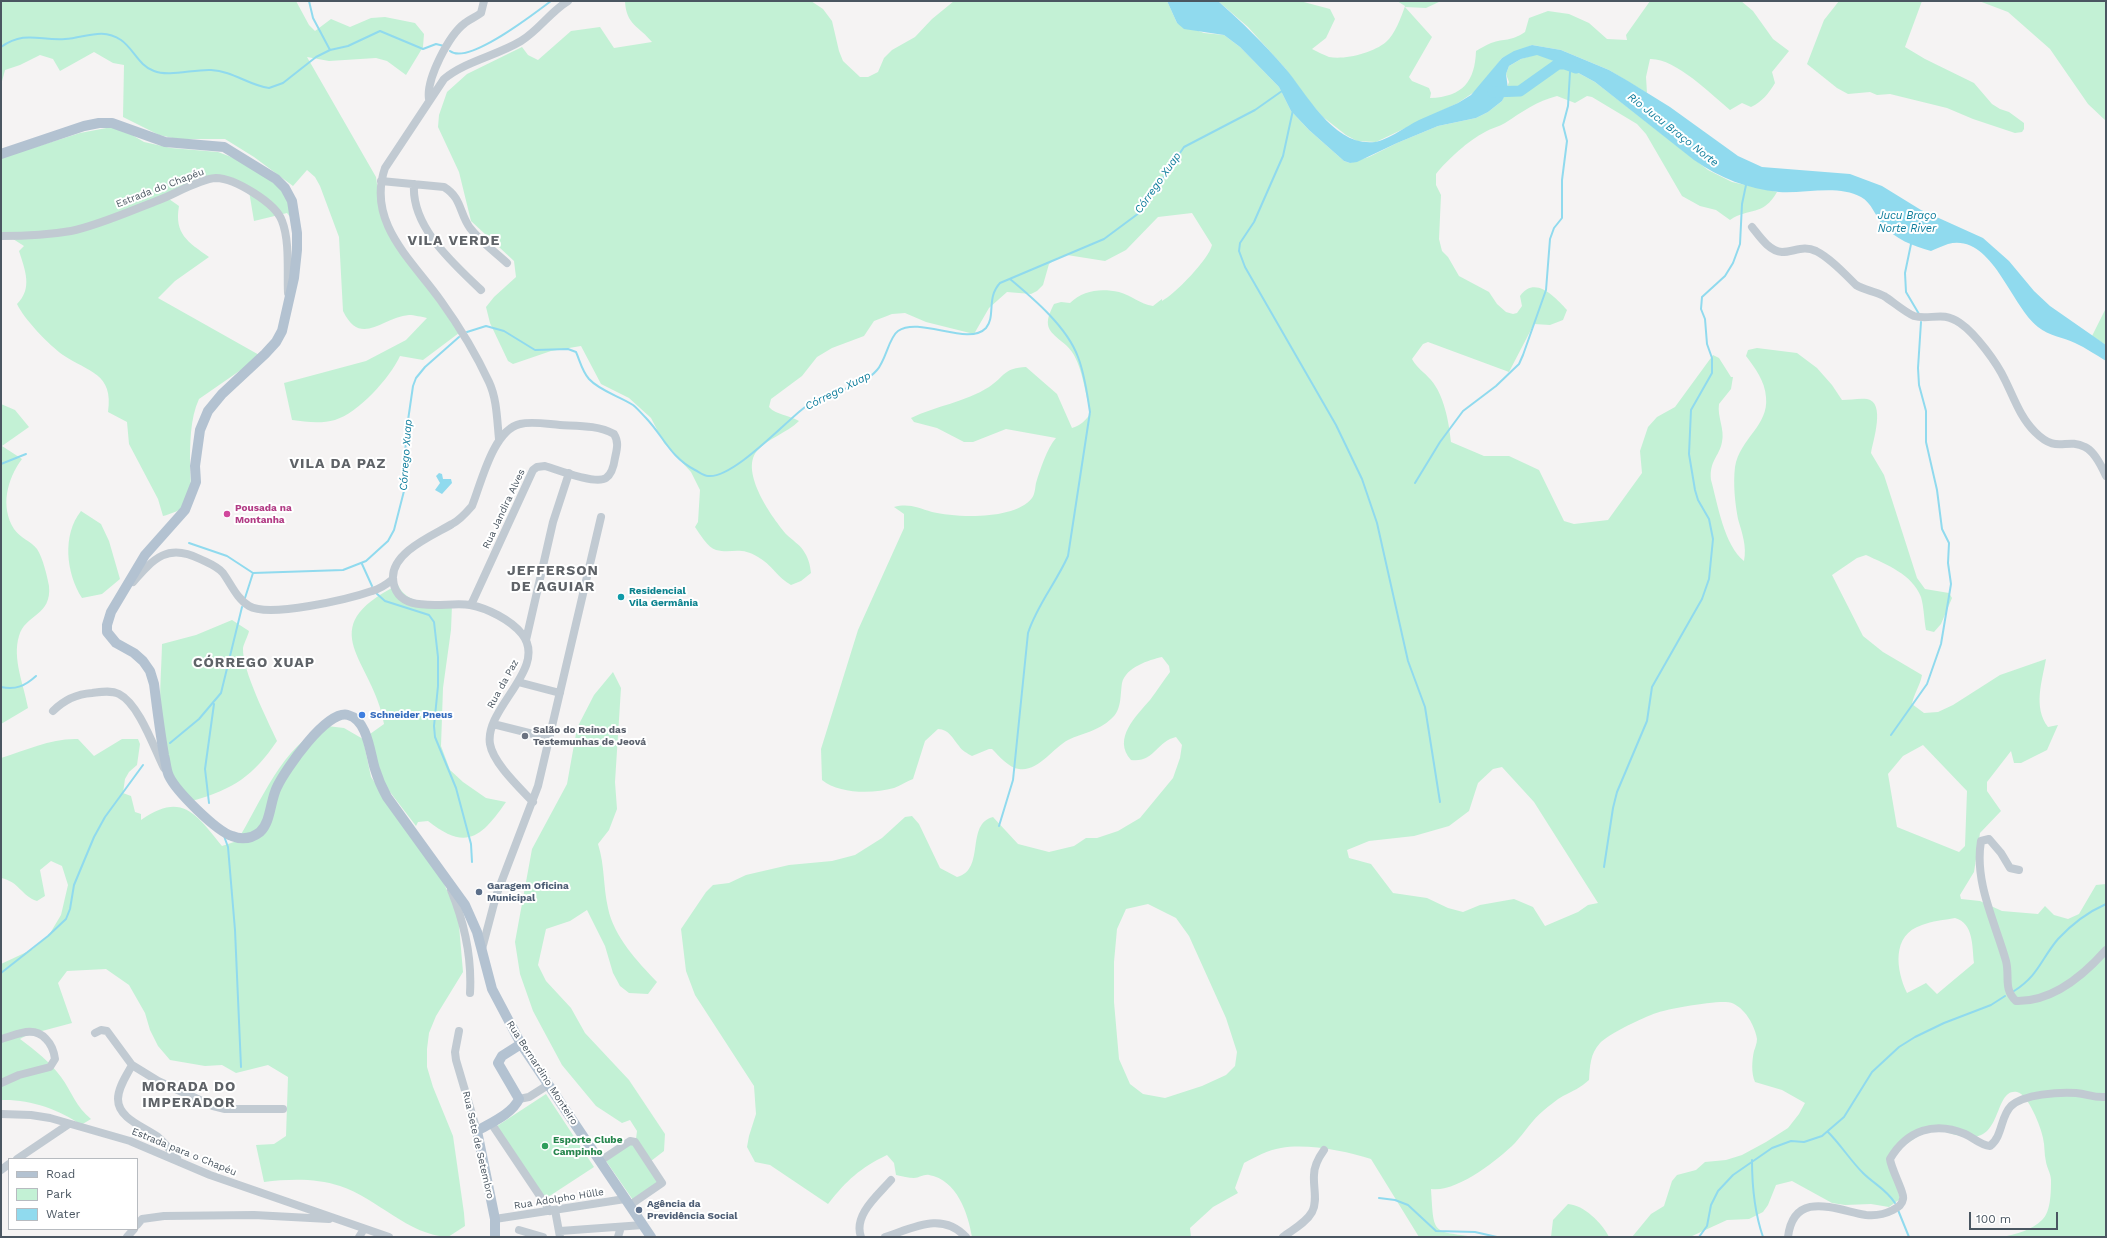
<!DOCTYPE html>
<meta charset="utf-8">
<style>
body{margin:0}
#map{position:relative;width:2107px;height:1238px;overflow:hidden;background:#f5f3f3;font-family:"Work Sans",sans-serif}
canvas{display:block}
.frame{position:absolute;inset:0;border:2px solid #4a5661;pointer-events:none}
.legend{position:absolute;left:8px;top:1158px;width:130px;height:72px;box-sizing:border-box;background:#fff;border:1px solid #b7bbc0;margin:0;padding:5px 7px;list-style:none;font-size:12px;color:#4a5661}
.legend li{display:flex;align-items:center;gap:8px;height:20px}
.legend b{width:20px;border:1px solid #b7bbc0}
.scale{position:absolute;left:1969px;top:1212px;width:89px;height:18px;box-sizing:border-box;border:2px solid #4a5661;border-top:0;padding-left:5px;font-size:12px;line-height:14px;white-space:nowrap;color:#4a5661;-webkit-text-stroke:3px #fff;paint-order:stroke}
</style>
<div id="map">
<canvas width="2107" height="1238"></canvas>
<div class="frame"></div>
<ul class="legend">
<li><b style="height:5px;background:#b3c2d1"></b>Road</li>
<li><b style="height:11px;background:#c3f1d5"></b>Park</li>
<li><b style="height:11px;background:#90daee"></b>Water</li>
</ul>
<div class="scale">100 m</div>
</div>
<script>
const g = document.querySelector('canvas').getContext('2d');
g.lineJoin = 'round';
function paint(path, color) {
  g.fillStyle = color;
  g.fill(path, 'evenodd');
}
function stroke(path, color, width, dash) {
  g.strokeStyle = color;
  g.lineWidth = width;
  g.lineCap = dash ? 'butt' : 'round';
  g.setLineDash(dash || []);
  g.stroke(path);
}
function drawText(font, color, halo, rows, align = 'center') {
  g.font = font + ' "Work Sans",sans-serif';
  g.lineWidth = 4;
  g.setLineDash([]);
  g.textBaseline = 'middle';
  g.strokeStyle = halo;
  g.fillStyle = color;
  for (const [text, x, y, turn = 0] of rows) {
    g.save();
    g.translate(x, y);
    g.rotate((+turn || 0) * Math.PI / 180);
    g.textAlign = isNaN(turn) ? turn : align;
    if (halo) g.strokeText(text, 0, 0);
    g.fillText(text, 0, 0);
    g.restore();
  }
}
paint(new Path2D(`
 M1,1H296L309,25L315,31L331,19L350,27L371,18L385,17L415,23L424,34L423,47L406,75L387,61L376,58L329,61L307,57L376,177L380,206L420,277L459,333L423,360L400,356C390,378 358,413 335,420C321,424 306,422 292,420L284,383L366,361L406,340L427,318C422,317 414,315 409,315C382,317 361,348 343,311L339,237L320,186L315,177L307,170L293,186L254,157L225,139H177L159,135L123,117L124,65L113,63L94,52L60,71L53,59L40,55L20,65L5,70L1,85Z
 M625,1H811L823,9L832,21L839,51L843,61L860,77H868L878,72L884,58L892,50L915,37L932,19L954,1H1167L1177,23L1204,33L1224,35L1240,47L1279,87L1291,111L1309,130L1344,161L1350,163L1369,157L1397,143L1438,126L1476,118L1488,112L1502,101L1509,82L1506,74L1509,66L1521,59L1537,54L1562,64L1595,82L1708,170L1732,182L1777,192C1763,217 1749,207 1730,220L1716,210L1700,206L1682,196L1646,134L1637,124L1592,97L1587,96L1575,103L1557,96C1537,101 1522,112 1505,123C1499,127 1491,128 1485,132C1469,140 1447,160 1436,174V185L1441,195L1439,239L1442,251L1448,257L1459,276L1489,292L1497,304L1506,312L1513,314L1517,313L1522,306L1520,296C1535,275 1555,297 1567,310L1563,320L1550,325L1534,324L1509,372L1428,342L1423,344L1412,359C1417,368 1424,372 1431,380C1444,395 1449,422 1451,442L1484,456H1509L1539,470L1564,521L1574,524L1608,520L1642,473L1640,451L1648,427L1657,417L1675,407L1713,355L1719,358L1731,377H1733L1731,389L1719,404C1717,417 1725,429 1722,442C1719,457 1709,461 1711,480C1718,505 1724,545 1744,561C1747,546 1742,533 1738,519C1735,503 1733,484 1735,467C1740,438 1769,426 1766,397C1765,381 1755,368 1746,356L1748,350L1757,348L1797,353L1817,368L1832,385L1842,400C1850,400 1859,398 1867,399C1886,402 1873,441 1871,453L1884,475L1917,578L1925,589L1949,593L1952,598L1941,624L1934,632L1926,630C1924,620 1924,607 1921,597C1912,574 1887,565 1866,555L1857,558L1832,575L1863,636L1883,652L1922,675C1920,686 1914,693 1912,704L1924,713L1938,712L1953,705L2000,675L2046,659C2042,682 2033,707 2048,727L2058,725L2047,750L2021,763H2014L2011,751L1987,782V791L2001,811L1980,833L1974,872L1960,895L1961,899L1980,901L2002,911L2038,914L2045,906L2054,915L2068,919L2079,914L2096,885L2106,884V1237H2003C2016,1234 2032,1230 2042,1220C2051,1212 2051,1191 2051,1180C2051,1174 2047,1168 2046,1162C2044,1154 2045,1146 2043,1138C2041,1127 2028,1094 2017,1092C1995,1088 2002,1137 1972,1137C1960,1138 1942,1130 1930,1128L1889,1156L1900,1199L1889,1207L1871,1204L1845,1205L1832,1203L1792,1181L1776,1185L1768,1205L1763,1212L1749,1219L1727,1220L1690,1237H1632L1651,1214L1664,1206L1672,1181L1677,1175L1696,1170L1705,1162L1726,1160L1742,1155L1766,1142L1788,1128L1799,1114L1805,1103L1782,1090L1755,1082C1751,1073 1752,1060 1754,1051C1755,1048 1757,1043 1757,1039C1756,1031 1750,1018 1744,1012C1740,1007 1733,1002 1726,1002C1713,1001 1662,1009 1651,1015C1638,1020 1609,1034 1600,1043C1590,1054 1590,1066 1589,1080C1580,1088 1573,1091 1563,1096C1556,1100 1549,1106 1543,1111C1532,1120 1525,1132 1515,1143C1498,1160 1456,1193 1431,1189C1434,1235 1431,1231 1476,1237H1419L1371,1159C1347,1151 1306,1143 1281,1148C1268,1150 1255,1157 1244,1163L1235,1188L1238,1193L1213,1207L1190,1228L1191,1237H972C968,1213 957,1180 929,1175C924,1174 919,1178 914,1178C909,1178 902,1176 896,1175L894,1163L887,1155C860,1168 847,1180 828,1204L770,1165L755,1162L747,1147L749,1136L756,1114L754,1086L695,995L686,971L681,929L706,892L713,885L729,883L746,875L789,865L832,861L855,855L882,838L905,817L912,816L919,824L940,868L957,877C986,870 965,824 993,817L1018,844L1049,852L1074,846L1086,838H1097L1118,831L1140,818L1173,778L1180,758L1182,745L1176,737C1157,741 1154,763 1131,760C1112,739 1136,716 1150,700C1157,691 1163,681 1170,672L1169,666L1162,657C1149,660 1126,667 1122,683C1120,696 1122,710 1111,719C1099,731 1082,733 1068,740C1053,748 1038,772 1019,769C1009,768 999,756 992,749H989L972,756C967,753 962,751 959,746C953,739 949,729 938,729L925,741L913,779C907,781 900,786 894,788C873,794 839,794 822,780L821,749L858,630L904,528V514L894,507C909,503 918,508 932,512C957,518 1015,520 1032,498C1035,494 1035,488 1036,483C1040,470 1047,448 1056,438L1006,429L973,442H964L937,428L914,422L911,418C936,406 965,402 989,387C1005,376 1004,368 1026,367L1057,394L1072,428C1080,426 1086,420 1091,413C1085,395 1083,368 1072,352C1066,342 1050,336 1048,325C1047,318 1051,310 1054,304L1061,302L1070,303C1083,290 1101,288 1119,292C1131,295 1140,304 1153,306L1162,299V301C1175,294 1209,259 1212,245L1192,213L1158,217L1126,250L1105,261L1067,255L1057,258L1049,264L1043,285L1037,291L1031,294L1007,292L989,308L974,334L926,322L905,313L892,314L874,321L864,336L832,348L817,357L802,376L771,399L769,407C776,415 789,415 799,421C787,433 768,438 757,451C739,472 773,519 787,535C792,540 799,544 803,550C808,557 810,564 811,573L801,581L791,585C778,578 771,564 758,557C740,546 732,554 716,550C707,547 700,534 695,527L698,522L700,490L691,472L664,443L651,418L629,398L601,384L581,346L551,351L513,364L508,361L490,323L486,307L494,297L516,277L514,261L471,221L459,172L438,127L439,115L447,92L467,74L522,47L528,55L538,60L571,31L600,27L614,48L652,42C639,26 626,25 625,1ZM1923,745L1967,791L1965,846L1959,852L1897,827L1888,774L1903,756ZM1502,767L1534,802L1598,903L1588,905L1578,912L1545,926L1533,907L1514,899L1480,905L1463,912L1448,908L1427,898L1393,893L1371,864L1349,858L1347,850L1369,841L1414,836L1449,826L1469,811L1478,783L1493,769ZM1148,904L1176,918L1189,936L1226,1018L1237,1052L1235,1066L1226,1075L1202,1086L1165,1098L1143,1094L1130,1084L1119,1059L1114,1002V962L1117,929L1126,909ZM1955,918C1974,923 1972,947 1974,963L1937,994L1926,983L1907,993C1896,970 1891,935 1922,925C1932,921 1944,920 1955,918Z
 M1218,1H1300L1330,9L1335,19L1326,38L1312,49C1318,52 1324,55 1329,57C1345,60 1373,53 1386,42C1395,34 1401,18 1405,6L1397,1H1441L1426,8L1405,7L1432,37L1409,77L1412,81L1429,88L1431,93L1430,98C1463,97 1475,81 1476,51C1481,48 1486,45 1491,43C1505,38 1510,42 1525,32L1529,18L1548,11L1569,14L1589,23L1607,39L1627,40L1626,35L1650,1H1741L1753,11L1773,39L1789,51L1772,72L1775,83C1769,93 1762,102 1751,107L1742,103L1730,110C1711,94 1675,58 1650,59L1646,77L1647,93L1609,70L1561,50L1532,45L1502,58L1477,90L1458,103L1376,142L1357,141L1346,135L1323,117L1309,101L1285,68L1248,27Z
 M1839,1H1922L1905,47L1925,59L1974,83L1992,104L2000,109L2009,112L2024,123V129L2022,132L2015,133L1973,119L1947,108L1890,94L1877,95L1870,92L1848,94L1837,88L1807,64L1824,20Z
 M1979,1H2106V121L2088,104L2050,49L2008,12Z
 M117,126L144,142L171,148L218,152L247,163L288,194L298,210L296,225L287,213L254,221L249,191L218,177L169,199L179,206C174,234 188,242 209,257L175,281L158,298L261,356L199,399C190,418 190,444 190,466C190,477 193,493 187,503C182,510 171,514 163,516L158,499L129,444L127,422L108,412C114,373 88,372 63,355C49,345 24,319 17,304C33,288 25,270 19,251L24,246L10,237H1V158L80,133Z
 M2106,308V345L2092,336Z
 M1,404L15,410L29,427L2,446L22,459C7,479 0,507 14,529C20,538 31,541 37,549C43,558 47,576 49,586C52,616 25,614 19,636C12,659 24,685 28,708L1,724Z
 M81,511L101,524L109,541L120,579L102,594L82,598C66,573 62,535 81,511Z
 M398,585C407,605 432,603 452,605L451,630L443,688L441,746L450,770L463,782L486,798L506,802C481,838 466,851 428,821L418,822L416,826L390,792L382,779L370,734L384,724C374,660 309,629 398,585Z
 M232,620L249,631C248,636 244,643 243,648C242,670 267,719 277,741C253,776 234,789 192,801C151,762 161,695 162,644L196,635Z
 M613,672L621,688L615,782L617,809L609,830L598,844C605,866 603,887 608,908C614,937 637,961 657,982L648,994L629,993L620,986L613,973L605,946L587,910L570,921L546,929L538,965L546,981L571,1008L585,1033L629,1080L665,1134L664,1151L651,1161L636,1139L637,1131L630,1120L622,1123L596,1106L562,1065L533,1011L520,974L515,942L532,849L567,784L577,728L594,695Z
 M327,726L344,728L363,739L371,777L440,875L458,914L463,972L436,1016L429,1033L427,1049V1067L433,1087L453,1136L464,1213L465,1226L448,1237C408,1235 377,1198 340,1186C316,1178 289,1179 264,1182L256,1145L274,1144L286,1136L288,1077L268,1065L236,1073L222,1065L205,1066L170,1060L158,1046L150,1030L145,1013L129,985L106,969L67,971L58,983L72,1023L27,1035L20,1039C35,1050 50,1062 61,1077C72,1092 76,1107 91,1119L81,1125C59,1109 29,1099 1,1100V964L33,949L49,935L61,915L68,885L62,866L51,861L40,870L45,896L37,901C21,896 20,882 1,878V758C27,750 51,738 78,739L94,756L122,739H138L140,744L137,765L129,772L125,779L123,793L131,796L135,812L141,814V820C182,791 196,814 222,846L237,841C261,803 282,744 327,726Z
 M546,1094L594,1167L545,1199L497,1126Z
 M631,1144L633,1145L659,1182L633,1200L606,1161Z
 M1568,1204C1584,1205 1602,1223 1609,1237H1551L1553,1220Z`), '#c3f1d5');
paint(new Path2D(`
 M1167,1H1218C1242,22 1264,44 1285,68C1308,95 1334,147 1375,142C1388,140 1407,126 1419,120C1432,114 1445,109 1458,103L1471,95L1502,58L1514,51L1532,45L1561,50L1609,70L1628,81L1670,107L1738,156L1762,167L1850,174L1882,186L1921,210L1983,238L2009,261L2034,291L2050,306L2106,345V361C2096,355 2086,348 2075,343C2063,337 2049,336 2038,327C2010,305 1992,233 1948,244C1942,246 1936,249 1931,251C1913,246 1895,239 1883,225C1875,216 1872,203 1861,197C1838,184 1803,194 1779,192C1748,189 1720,178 1694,160L1595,82L1562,64L1537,55L1521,59L1509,66L1506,74L1508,89L1502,101L1488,112L1476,118L1438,126L1397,143L1357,162L1350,163L1344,161L1309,130L1291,111L1279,87L1240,47L1224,35L1184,29L1177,23Z
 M439,473L442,474L443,479H451L452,483L442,494L435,490L440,483L436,476Z`), '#90daee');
stroke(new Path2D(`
 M309,1L313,18L330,50
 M1,47C25,30 40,41 65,39C85,38 102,27 121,40C133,48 139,66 154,71C169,77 194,69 211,70C233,71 248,85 269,88L283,83L316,57L330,50L348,46L380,31L423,49L436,44L444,46
 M450,51C468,66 536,12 551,1
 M1293,110L1283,156L1254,222L1240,243L1239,251L1245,267L1336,425L1362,479L1377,523L1408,661L1425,707L1440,802
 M1911,244L1905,273L1906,292L1919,314
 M467,332L486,326L504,331L535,350L568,349L576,352C580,361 582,371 589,379C600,391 619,396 633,405C638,409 642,414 646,418C664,437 670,457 695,470C699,472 704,476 708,476C733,479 785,422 805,407C825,392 861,389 877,370C886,360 889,337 898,331C920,316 968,347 986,328C996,316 986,298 1000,283L1104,239L1139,213L1184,147L1255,110L1282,91
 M1,464L26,454
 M1415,483L1440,442L1463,411L1496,386L1519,364L1523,355L1546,290L1550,239L1554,228L1562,218V180L1567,141L1563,125L1568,106L1570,72L1573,68
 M189,543L227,556L253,573
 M362,564L372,586
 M253,573L343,570L366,561L388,541L394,530L404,491L406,434L413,386L416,378L425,367L459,337
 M376,593L385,601L429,615L434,622L438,657V686L434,726L435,737L456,788L471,844L472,862
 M245,598L253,573
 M1,687C16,690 25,686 36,676
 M1891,735L1927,684L1941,644L1951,584L1948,563L1949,543L1942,529L1937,490L1926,442V411L1919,385L1918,368L1921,322
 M170,743L199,719L221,693L242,607
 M209,803L205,769L214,704
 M999,826L1013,780L1028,633C1037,605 1056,583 1068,556L1090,412C1087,394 1085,375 1078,357C1067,327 1034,299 1010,279
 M224,836L228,847L235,930L241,1067
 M1604,867L1613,808L1617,792L1647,721L1652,687L1702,599L1709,579L1713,539L1709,519L1698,500L1695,490L1689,454L1691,410L1712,373V358L1707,344L1705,319L1701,309L1702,297L1725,276L1733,263L1740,244L1742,204L1746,185
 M1,973L48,936L66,919L70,909L74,885L94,837L105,817L143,765
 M2014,991C2039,975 2041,959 2058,939C2071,925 2088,912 2106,904
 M1828,1132C1841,1145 1850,1160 1863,1173C1874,1184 1886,1189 1895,1203
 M1752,1160C1752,1187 1754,1211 1763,1237
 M1379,1198L1395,1200L1408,1205L1436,1231L1475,1232L1497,1237
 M1898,1210L1909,1237
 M1699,1237L1707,1226L1711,1205L1718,1191L1733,1175L1772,1148L1791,1141L1804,1142L1822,1136L1844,1117L1872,1072L1899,1047L1915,1037L1944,1023L1991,1005L2005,996`), '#90daee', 2);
stroke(new Path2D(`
 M1493,92L1520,91L1558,64H1565L1576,68`), '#90daee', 11);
stroke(new Path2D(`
 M429,99C426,79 449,35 465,23C470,19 476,17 481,13L484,1
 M381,181L444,187C462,198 459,213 470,228C480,241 495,252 507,263
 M414,184C411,227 453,263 481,290
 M1752,227C1760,237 1769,251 1782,252C1794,252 1803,245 1816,251C1830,258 1844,273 1856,285C1864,290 1874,291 1884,296C1892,301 1906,313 1914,316C1930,321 1942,310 1960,323C1976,334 1997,363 2005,380C2014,398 2020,417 2035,432C2058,455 2065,437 2085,447C2094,451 2102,467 2106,476
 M1,236C24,236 48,235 71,231C97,226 133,210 159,200C175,194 199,179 216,178C234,178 276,203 282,221C290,241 287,272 288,293
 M499,439C497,420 497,399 489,382C476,354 459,326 441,301C413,261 366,223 385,168L444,79C466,61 496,56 521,41C539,30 550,12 568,1
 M133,582C154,558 168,543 200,559C208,563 217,566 223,573C231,584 237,599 249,606C269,618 349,599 372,591C380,589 387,584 393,579
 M471,605L533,470L537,467L545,466C558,470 596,485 606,478C612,474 614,465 615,458C617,449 619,442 614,434C598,425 578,426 560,425C547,424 532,421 520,424C493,430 481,484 472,506C466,513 460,520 452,524C434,535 391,552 393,579C396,617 446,601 470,605C487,608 511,620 522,634C549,668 484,708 490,744C493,763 520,788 533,802
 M526,640L553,522L569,473
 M518,682L560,693
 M53,711C64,700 76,694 92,693C101,692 111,690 119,694C139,704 154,748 164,768
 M493,724L549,738
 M2019,870L2010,868L2001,853L1989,839L1981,841C1974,882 1995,922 2006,961C2010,976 2003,989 2016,1001C2052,1002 2083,976 2106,950
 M451,890C464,922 472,958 470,993
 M482,949L496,896L538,786L601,517
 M459,1031L455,1052L456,1060L477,1131
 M95,1033L101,1030L107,1031L132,1065L158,1081L213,1106L225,1109H283
 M1,1039C17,1035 33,1025 46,1039C52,1045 54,1051 55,1059L50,1067L19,1075L1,1083
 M132,1065C127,1075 118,1087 118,1099C118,1119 145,1127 158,1137C165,1143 171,1151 177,1158
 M519,1099L529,1097L548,1085
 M1,1114L31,1115L50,1118L130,1141L210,1175L389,1237
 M491,1123L550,1211
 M17,1159L69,1124
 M600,1161L630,1141L635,1142L662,1183L630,1205
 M1,1170L9,1164
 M555,1210L560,1237
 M495,1219L625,1199
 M137,1225L142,1219L164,1216L254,1215L329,1219
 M519,1230L543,1237
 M560,1231L643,1225
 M127,1237L134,1229
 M359,1237L364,1229
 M618,1237L621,1227
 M861,1237C853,1215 878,1195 891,1180
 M885,1237C913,1228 942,1211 966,1237
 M1283,1237C1292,1230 1306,1223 1312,1212C1318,1201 1313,1187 1314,1175C1314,1165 1319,1157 1324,1150
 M1788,1237C1794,1189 1836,1210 1866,1215C1875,1216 1885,1214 1893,1210C1898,1207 1902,1205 1903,1199C1905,1194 1891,1169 1890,1159C1907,1130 1935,1121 1965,1134C1974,1138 1980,1145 1990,1146C2003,1136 2000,1117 2011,1106C2024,1094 2059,1092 2076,1093C2088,1094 2093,1098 2106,1097`), '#c1cad2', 8);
stroke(new Path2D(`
 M1,154L84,126L99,123H112L165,142L224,147L276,179L285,188L292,201L297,233V250L294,278L282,331L276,342L265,354L222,394L208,411L200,430L195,466L196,482L185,510L145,555L111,612L107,625V632L116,643L134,653L143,661L150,671L154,684C157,708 160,732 164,755C166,762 166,770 169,776C176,791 216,831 232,836C242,840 251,839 260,832C271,822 270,801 277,787C285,770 327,709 348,715C368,720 370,754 375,769C378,779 382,788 387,797L465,905L477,932L492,989L521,1044L651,1237
 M495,1237V1219L477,1131C490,1123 512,1114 519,1099L498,1063L502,1056L521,1044`), '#b3c2d1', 10);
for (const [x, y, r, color] of [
 [227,514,4,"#d1479c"],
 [621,597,4,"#0f9aa8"],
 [362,715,4,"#3f7fe0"],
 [525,736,4,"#6b7280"],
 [479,892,4,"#5c6f8a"],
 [545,1146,4,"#2e9e5b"],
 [639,1210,4,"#5c6f8a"]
]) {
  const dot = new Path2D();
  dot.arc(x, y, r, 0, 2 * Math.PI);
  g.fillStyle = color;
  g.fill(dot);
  stroke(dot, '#fff', 1.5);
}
drawText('10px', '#4a5661', '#fff', [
 ["Estrada do Chapéu",160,188,-21],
 ["Rua Jandira Alves",504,509,-65],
 ["Rua da Paz",503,684,-61],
 ["Rua Bernardino Monteiro",542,1073,57],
 ["Rua Sete de Setembro",478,1145,77],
 ["Estrada para o Chapéu",184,1152,22],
 ["Rua Adolpho Hülle",559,1199,-9]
]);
drawText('bold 10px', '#b23c85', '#fff', [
 ["Pousada na",235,508],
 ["Montanha",235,520]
], 'left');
drawText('bold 10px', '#0d838f', '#fff', [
 ["Residencial",629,591],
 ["Vila Germânia",629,603]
], 'left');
drawText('bold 10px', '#366cbe', '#fff', [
 ["Schneider Pneus",370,715]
], 'left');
drawText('bold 10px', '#5b616d', '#fff', [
 ["Salão do Reino das",533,730],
 ["Testemunhas de Jeová",533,742]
], 'left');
drawText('bold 10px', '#4e5e75', '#fff', [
 ["Garagem Oficina",487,886],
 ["Municipal",487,898],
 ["Agência da",647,1204],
 ["Previdência Social",647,1216]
], 'left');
drawText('bold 10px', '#27864d', '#fff', [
 ["Esporte Clube",553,1140],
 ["Campinho",553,1152]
], 'left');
drawText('italic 11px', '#0c7c9b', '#fff', [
 ["Rio Jucu Braço Norte",1673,130,38],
 ["Córrego Xuap",1158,183,-55],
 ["Jucu Braço",1907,216],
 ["Norte River",1907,229],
 ["Córrego Xuap",838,391,-27],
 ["Córrego Xuap",406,455,-86]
]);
g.letterSpacing = '1px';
drawText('bold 14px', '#5f6368', '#fff', [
 ["VILA VERDE",454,241],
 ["VILA DA PAZ",338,464],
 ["JEFFERSON",553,571],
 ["DE AGUIAR",553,587],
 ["CÓRREGO XUAP",254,663],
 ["MORADA DO",189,1087],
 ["IMPERADOR",189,1103]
]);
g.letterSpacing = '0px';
</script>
